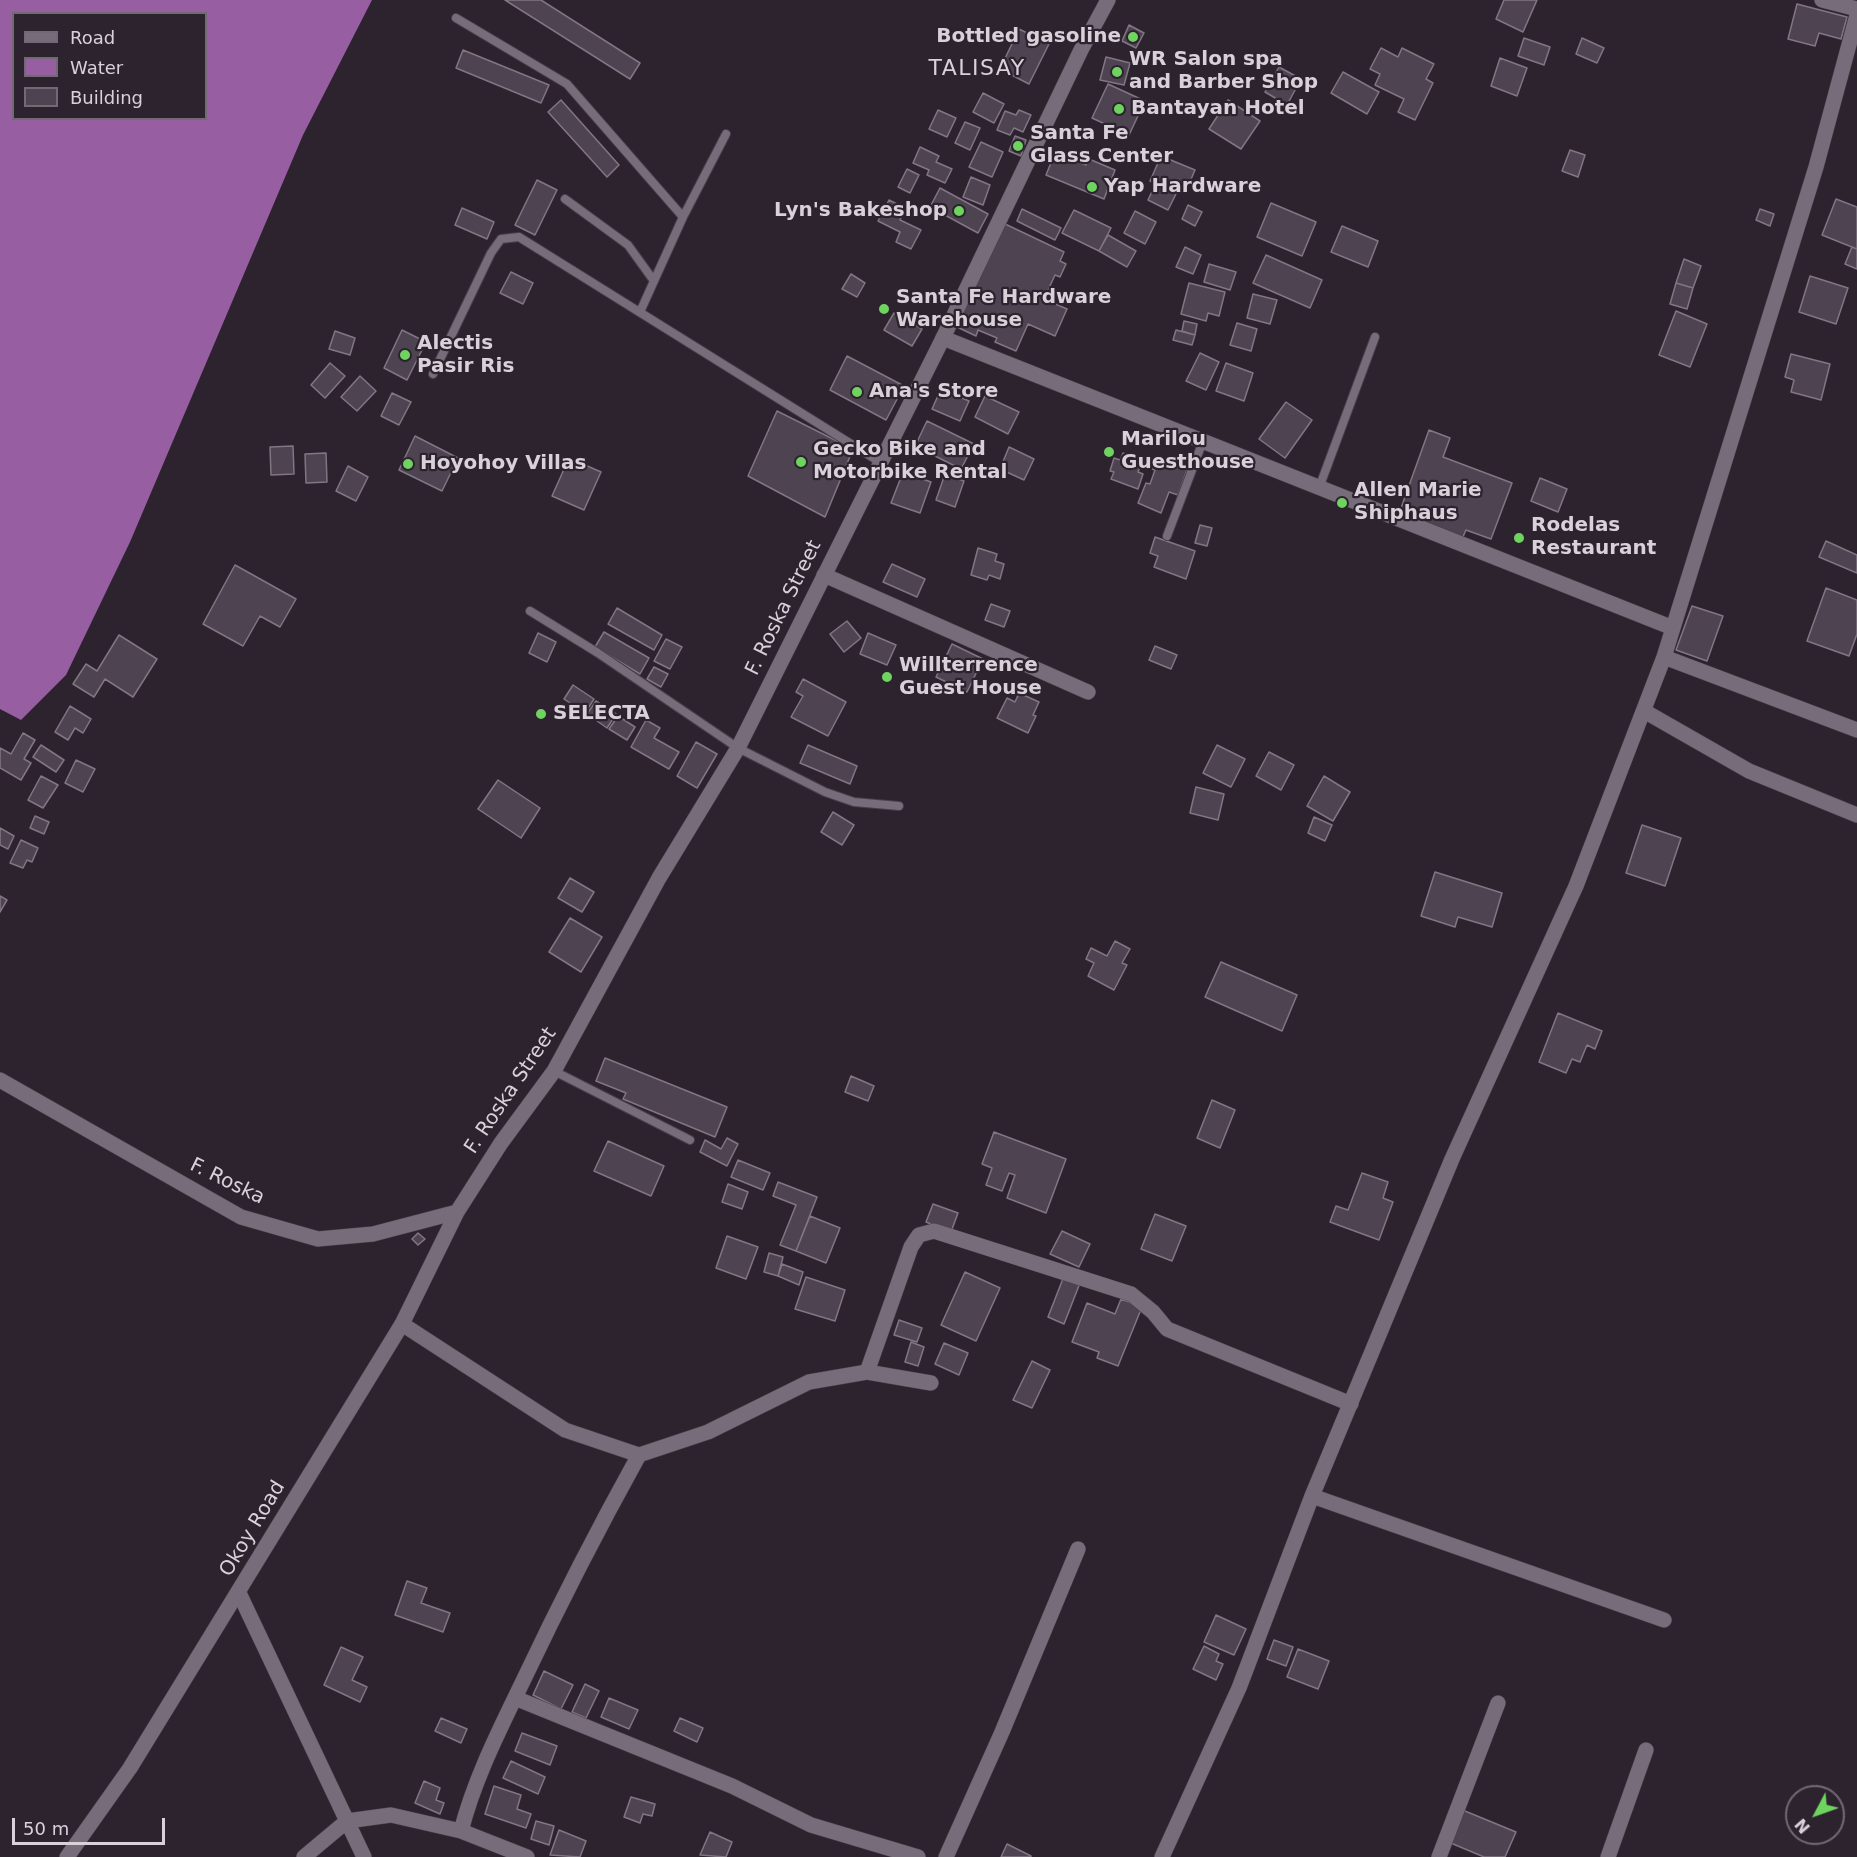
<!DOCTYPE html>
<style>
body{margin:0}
#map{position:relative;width:1857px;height:1857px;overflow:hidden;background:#2d232f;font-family:"DejaVu Sans",sans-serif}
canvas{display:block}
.legend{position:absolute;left:12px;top:12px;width:195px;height:108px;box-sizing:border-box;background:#2d232f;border:2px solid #716973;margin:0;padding:8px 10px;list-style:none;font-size:18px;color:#d8d1d9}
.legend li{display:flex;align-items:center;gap:12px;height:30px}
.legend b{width:30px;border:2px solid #716973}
.north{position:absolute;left:1785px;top:1785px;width:60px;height:60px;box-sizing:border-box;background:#2d232f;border:2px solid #716973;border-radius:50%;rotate:229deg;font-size:16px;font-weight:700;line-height:24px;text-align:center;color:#d8d1d9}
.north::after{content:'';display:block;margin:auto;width:21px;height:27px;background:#6fd35f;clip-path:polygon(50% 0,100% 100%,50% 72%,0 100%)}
.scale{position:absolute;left:12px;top:1818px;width:153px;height:27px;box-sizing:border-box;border:3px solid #d8d1d9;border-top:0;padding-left:8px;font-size:18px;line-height:21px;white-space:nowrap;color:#d8d1d9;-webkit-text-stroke:4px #2d232f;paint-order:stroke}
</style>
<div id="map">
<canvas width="1857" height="1857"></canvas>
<ul class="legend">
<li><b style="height:8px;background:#776c79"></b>Road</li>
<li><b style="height:16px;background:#975ea2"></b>Water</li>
<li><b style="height:16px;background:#4e4350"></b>Building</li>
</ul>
<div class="north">N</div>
<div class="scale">50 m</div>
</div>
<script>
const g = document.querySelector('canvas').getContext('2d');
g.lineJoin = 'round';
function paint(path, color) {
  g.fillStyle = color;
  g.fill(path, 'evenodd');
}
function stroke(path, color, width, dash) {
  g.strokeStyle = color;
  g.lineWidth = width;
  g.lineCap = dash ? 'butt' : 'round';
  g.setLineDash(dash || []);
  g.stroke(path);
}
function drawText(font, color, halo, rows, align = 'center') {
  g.font = font + ' "DejaVu Sans",sans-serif';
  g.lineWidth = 4.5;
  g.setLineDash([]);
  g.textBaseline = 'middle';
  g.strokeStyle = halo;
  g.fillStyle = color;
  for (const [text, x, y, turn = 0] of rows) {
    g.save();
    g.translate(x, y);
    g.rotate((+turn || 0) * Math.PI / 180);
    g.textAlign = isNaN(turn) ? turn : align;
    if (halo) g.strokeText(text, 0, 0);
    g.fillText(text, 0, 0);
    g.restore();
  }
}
paint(new Path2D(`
 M0,0H372L303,135L130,542L66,675L21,720L0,709ZM14,14H206V118H14Z`), '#975ea2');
const building = new Path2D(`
 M505,0H541L640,63L630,79Z
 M1504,0H1537L1523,32L1496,19Z
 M1797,4L1847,17L1841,39L1819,33L1815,46L1788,39Z
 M1129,25L1144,33L1136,48L1122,41Z
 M1019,29L1049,44L1029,84L1000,69Z
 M1524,38L1550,47L1544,65L1518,56Z
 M1582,38L1604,48L1597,63L1576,54Z
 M1381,48L1398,57L1402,48L1434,64L1426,79L1433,83L1415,120L1398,112L1404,99L1375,85L1380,74L1370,69Z
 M463,50L549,85L541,103L456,68Z
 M1106,57L1130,63L1124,85L1100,80Z
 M1500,58L1527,68L1517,96L1491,86Z
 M1279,67L1301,79L1287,105L1265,92Z
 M1343,72L1379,92L1367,114L1331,93Z
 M1108,84L1145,101L1129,135L1092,118Z
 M983,93L1004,104L994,123L973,112Z
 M561,100L619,165L607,177L548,112Z
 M1228,100L1260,121L1241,149L1209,129Z
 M938,110L956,118L947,137L929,129Z
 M1019,110L1031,115L1023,132L1014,128L1010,135L997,130L1005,111L1016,115Z
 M965,122L980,128L970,150L955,143Z
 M1015,136L1026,140L1021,156L1009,151Z
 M981,142L1003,152L992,177L969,167Z
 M920,147L939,156L936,162L952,169L945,183L927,175L929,170L913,163Z
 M1570,150L1585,155L1578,177L1562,171Z
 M1055,153L1086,165L1089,159L1115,170L1104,199L1046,175Z
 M1161,156L1195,170L1189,184L1182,181L1176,194L1150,181Z
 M907,169L919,175L910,193L898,187Z
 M971,177L990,185L983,205L963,197Z
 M537,180L557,190L535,235L515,225Z
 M1156,183L1176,194L1168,210L1148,200Z
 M940,188L988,214L978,233L930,207Z
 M1836,199L1857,207V249L1822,235Z
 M889,200L905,208L900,220L921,230L911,249L896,242L900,232L878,221Z
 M1271,203L1316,222L1302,256L1257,237Z
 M1188,205L1202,212L1195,226L1182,219Z
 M462,208L494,222L487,239L455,225Z
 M1022,209L1061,228L1055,240L1017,221Z
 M1760,209L1774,214L1770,226L1756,220Z
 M1074,210L1111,228L1099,251L1062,233Z
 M1135,211L1156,222L1145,244L1124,233Z
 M1003,223L1064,252L1060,261L1066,264L1060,277L1055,275L1044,299L1067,309L1055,336L1028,324L1016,351L995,342L997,338L978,330L976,336L957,327Z
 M1342,226L1378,241L1368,267L1331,252Z
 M1108,235L1136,251L1127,267L1099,251Z
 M1185,247L1201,255L1193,274L1176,267Z
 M1852,247L1857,249V269L1845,264Z
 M1266,255L1322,280L1310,308L1253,283Z
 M1684,259L1701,266L1693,288L1676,283Z
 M1209,264L1236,272L1230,290L1204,282Z
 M511,272L533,283L523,304L500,293Z
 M851,274L865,283L857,297L842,289Z
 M1810,276L1848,288L1836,324L1799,312Z
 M1189,283L1225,292L1219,316L1208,313L1206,321L1181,314Z
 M1676,283L1693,288L1687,309L1670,304Z
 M1253,294L1277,300L1270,324L1247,318Z
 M1676,311L1707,324L1690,367L1659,355Z
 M894,313L922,329L912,346L884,330Z
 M1184,321L1197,324L1195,335L1182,331Z
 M1237,323L1257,329L1251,351L1230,345Z
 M402,330L426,342L407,380L384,368Z
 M1176,330L1195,335L1192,345L1173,340Z
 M335,331L355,338L350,355L329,349Z
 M1200,353L1219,362L1206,390L1186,381Z
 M1791,354L1830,364L1821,400L1791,392L1794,380L1785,377Z
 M847,356L904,386L886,420L830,390Z
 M330,363L345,376L325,398L311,385Z
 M1226,363L1253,373L1244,401L1216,391Z
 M360,376L376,391L357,411L341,397Z
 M941,389L969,401L960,421L932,409Z
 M392,393L411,402L399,425L381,416Z
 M985,396L1019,412L1008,434L975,417Z
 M1286,402L1312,420L1285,458L1259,439Z
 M777,411L853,449L825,517L748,476Z
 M927,421L974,444L961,469L915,446Z
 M1429,430L1450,438L1443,457L1512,483L1491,539L1466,530L1462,539L1422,524L1424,517L1401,508Z
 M415,436L458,458L442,491L399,470Z
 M293,446L294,474L271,475L270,447Z
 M1009,447L1034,459L1024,480L1000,469Z
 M326,453L327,482L306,483L305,454Z
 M1123,453L1143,460L1138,472L1143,474L1138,489L1111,479L1114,472L1110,471L1114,458L1120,460Z
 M1154,457L1187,470L1178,495L1169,492L1161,513L1138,503L1146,483L1150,484L1155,470L1149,468Z
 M569,458L601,472L584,510L552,496Z
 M348,466L368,477L356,501L336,491Z
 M903,472L931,482L920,513L891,503Z
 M945,474L964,481L955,507L936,500Z
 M1540,478L1567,489L1558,512L1531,501Z
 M1200,525L1212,528L1207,546L1195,543Z
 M1155,537L1195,551L1186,579L1154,567L1158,556L1150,553Z
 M1826,541L1857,555V573L1819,557Z
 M978,548L997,554L995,561L1004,564L1000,579L989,575L987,580L971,575Z
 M892,564L925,579L917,597L883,582Z
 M235,565L296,599L280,627L260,616L243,646L203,624Z
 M1826,588L1857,600V634L1849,656L1807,641Z
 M991,604L1010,611L1004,627L985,620Z
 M1692,606L1723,616L1707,661L1676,650Z
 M617,608L662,635L654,650L608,624Z
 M847,621L861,638L844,652L830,634Z
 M604,632L649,658L640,674L595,647Z
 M538,633L556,642L547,662L529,653Z
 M868,633L896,645L887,665L860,654Z
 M119,635L157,659L133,697L105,679L94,697L73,684L86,664L97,671Z
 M666,639L682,647L670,669L654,661Z
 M952,644L983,659L967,692L936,677Z
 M1155,646L1177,655L1171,669L1149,660Z
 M654,667L668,674L661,687L647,679Z
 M803,679L846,702L828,736L791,717L803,696L796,692Z
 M573,685L594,699L585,713L564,699Z
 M1019,693L1039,702L1033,715L1036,716L1028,733L997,718L1007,698L1015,702Z
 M596,701L616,714L607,728L587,714Z
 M70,706L91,719L83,733L75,728L68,740L55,732Z
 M618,716L635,727L627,740L609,729Z
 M646,720L660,728L654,738L679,752L669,769L631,747Z
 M23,733L35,740L24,759L31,763L21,780L0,768V748L11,754Z
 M696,742L717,754L697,788L677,776Z
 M41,745L64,760L56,772L33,757Z
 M808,745L857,766L850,784L800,763Z
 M1217,745L1245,759L1231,787L1203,773Z
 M1269,752L1294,765L1281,790L1256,776Z
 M76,760L95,769L83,792L65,783Z
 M41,776L58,785L43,808L28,800Z
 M1324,776L1350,792L1333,821L1307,806Z
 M498,780L540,808L521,838L478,809Z
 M1196,787L1224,794L1218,820L1190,813Z
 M833,812L854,825L842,845L821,832Z
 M35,816L49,822L44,834L30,828Z
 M1314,817L1332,825L1325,841L1308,833Z
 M1642,825L1681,838L1665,886L1626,873Z
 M0,828L14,836L8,849L0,845Z
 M21,840L38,848L32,862L27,860L23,868L10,863Z
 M1435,872L1502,893L1492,927L1458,917L1455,927L1421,916Z
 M570,878L594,892L582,912L558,898Z
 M0,896L7,900L0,912Z
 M570,918L602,937L581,972L549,952Z
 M1115,941L1130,949L1122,963L1127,965L1114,990L1088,976L1094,963L1086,959L1091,948L1107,956Z
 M1221,962L1297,995L1282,1031L1205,997Z
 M1558,1013L1602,1031L1595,1049L1587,1045L1580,1062L1572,1059L1566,1073L1539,1062Z
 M605,1058L727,1107L715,1137L623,1099L626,1093L596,1081Z
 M851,1076L874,1086L868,1101L845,1092Z
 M1212,1100L1235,1110L1220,1148L1197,1138Z
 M994,1132L1066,1159L1046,1213L1007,1198L1015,1175L1009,1173L1002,1191L986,1185L992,1168L982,1164Z
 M727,1138L738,1144L727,1166L700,1152L705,1140L721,1149Z
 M608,1141L664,1166L651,1196L594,1171Z
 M738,1160L770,1173L763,1190L731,1177Z
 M1362,1173L1388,1182L1383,1198L1393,1202L1379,1240L1330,1222L1336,1206L1348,1210Z
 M778,1182L817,1197L796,1251L780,1245L796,1205L773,1196Z
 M728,1184L748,1192L742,1209L722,1202Z
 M933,1204L958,1213L951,1232L926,1222Z
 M1155,1214L1186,1226L1172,1261L1141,1249Z
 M810,1216L840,1228L826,1263L796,1251Z
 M1062,1231L1090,1244L1079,1267L1050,1254Z
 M418,1233L425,1239L418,1245L412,1239Z
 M727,1236L758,1247L746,1279L716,1268Z
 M769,1253L783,1257L778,1276L764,1272Z
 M782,1264L803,1272L799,1285L778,1276Z
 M965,1272L1000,1288L976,1341L941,1325Z
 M1064,1276L1080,1283L1064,1324L1048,1317Z
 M806,1277L845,1290L835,1321L795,1309Z
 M1121,1299L1142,1307L1118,1366L1097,1358L1099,1352L1072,1342L1087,1303L1115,1314Z
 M899,1320L922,1328L917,1342L894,1335Z
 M911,1342L924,1347L918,1366L905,1362Z
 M944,1343L968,1353L959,1375L935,1364Z
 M1032,1361L1050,1370L1032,1408L1013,1400Z
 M407,1581L427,1588L421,1603L450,1613L443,1632L395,1615Z
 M1216,1615L1246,1629L1234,1655L1204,1642Z
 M1274,1640L1293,1647L1286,1666L1267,1659Z
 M1204,1646L1219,1654L1216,1661L1223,1664L1216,1680L1193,1669Z
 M341,1647L363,1657L352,1680L367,1687L360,1702L324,1685Z
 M1298,1649L1329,1661L1318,1689L1287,1677Z
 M544,1671L573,1685L561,1709L533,1695Z
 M585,1684L599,1691L586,1718L572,1712Z
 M609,1698L638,1710L629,1729L601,1717Z
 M441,1718L467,1729L461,1743L435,1731Z
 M680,1718L703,1728L697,1742L674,1731Z
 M522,1733L557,1746L550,1765L515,1751Z
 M511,1761L545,1777L538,1794L503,1778Z
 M424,1781L440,1788L436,1800L444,1803L440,1814L415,1803Z
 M494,1786L521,1795L517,1809L531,1814L526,1828L485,1814Z
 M631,1797L655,1804L652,1816L643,1814L640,1823L624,1817Z
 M1460,1809L1516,1832L1505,1857H1484L1446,1841Z
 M536,1821L554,1826L549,1845L531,1839Z
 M559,1830L586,1841L580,1857L550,1855Z
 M710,1832L732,1842L726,1857L700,1855Z
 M1007,1844L1031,1856V1857H1001Z`);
paint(building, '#4e4350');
stroke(building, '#827684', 1.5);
const lane = new Path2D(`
 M456,18L567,84L683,217L654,281
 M565,199L628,245L654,281L640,312
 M683,217L726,134
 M433,374L491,253L501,239L519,237L880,462
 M1319,488L1375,337
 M1167,536L1203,441
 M530,611L598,653L738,748L825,792L854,802L899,806
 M554,1071L690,1140`);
const street = new Path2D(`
 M1822,0L1857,9
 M943,338L1673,628
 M824,575L1088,692
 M1664,657L1857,730
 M1644,711L1749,771L1857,815
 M402,1324L565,1430L639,1455L708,1432L809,1382L867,1372L931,1383
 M867,1372L911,1247L919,1235L934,1231L1131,1294L1153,1312L1167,1329L1351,1404
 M1312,1496L1664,1620
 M239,1593L364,1857
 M515,1698L732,1786L811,1825L918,1857
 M461,1831C475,1777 500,1729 524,1679C560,1603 598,1529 639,1455
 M304,1857L347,1821L391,1815L461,1831L527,1857
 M946,1857L1002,1732L1078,1549
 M1162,1857L1239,1688L1312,1496L1452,1159L1576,886L1664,657L1816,167L1857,15
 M1439,1857L1498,1703
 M1608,1857L1646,1750`);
const secondary = new Path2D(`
 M0,1080L241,1217L318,1239L373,1234L457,1212
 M67,1857L130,1768L402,1324L457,1212L501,1143L554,1071L659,878L738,748L943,338L1081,50L1108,0`);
stroke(lane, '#483f49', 10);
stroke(street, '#483f49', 16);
stroke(secondary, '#483f49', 16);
stroke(lane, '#776c79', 8);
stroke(street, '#776c79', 15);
stroke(secondary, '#776c79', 15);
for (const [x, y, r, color] of [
 [1133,37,6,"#6fd35f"],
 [1117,72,6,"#6fd35f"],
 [1119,109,6,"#6fd35f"],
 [1018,146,6,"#6fd35f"],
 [1092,187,6,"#6fd35f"],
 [959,211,6,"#6fd35f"],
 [884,309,6,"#6fd35f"],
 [405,355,6,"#6fd35f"],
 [857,392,6,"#6fd35f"],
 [1109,452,6,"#6fd35f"],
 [801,462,6,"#6fd35f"],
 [408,464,6,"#6fd35f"],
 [1342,503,6,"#6fd35f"],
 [1519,538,6,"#6fd35f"],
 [887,677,6,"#6fd35f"],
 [541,714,6,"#6fd35f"]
]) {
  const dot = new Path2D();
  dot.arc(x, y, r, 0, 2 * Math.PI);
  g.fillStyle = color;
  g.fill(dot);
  stroke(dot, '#2d232f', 2);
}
drawText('bold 20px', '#d8d1d9', '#2d232f', [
 ["Bottled gasoline",1121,37,"right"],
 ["WR Salon spa",1129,60],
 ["and Barber Shop",1129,83],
 ["Bantayan Hotel",1131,109],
 ["Santa Fe",1030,134],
 ["Glass Center",1030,157],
 ["Yap Hardware",1104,187],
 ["Lyn's Bakeshop",947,211,"right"],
 ["Santa Fe Hardware",896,298],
 ["Warehouse",896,321],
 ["Alectis",417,344],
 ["Pasir Ris",417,367],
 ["Ana's Store",869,392],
 ["Marilou",1121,440],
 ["Guesthouse",1121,463],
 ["Gecko Bike and",813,450],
 ["Motorbike Rental",813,473],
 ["Hoyohoy Villas",420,464],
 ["Allen Marie",1354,491],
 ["Shiphaus",1354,514],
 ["Rodelas",1531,526],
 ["Restaurant",1531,549],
 ["Willterrence",899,666],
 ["Guest House",899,689],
 ["SELECTA",553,714]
], 'left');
drawText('20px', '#d8d1d9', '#2d232f', [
 ["F. Roska Street",784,608,-64],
 ["F. Roska Street",511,1091,-56],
 ["F. Roska",227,1182,26],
 ["Okoy Road",253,1529,-59]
]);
g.letterSpacing = '1.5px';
drawText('22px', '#d8d1d9', '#2d232f', [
 ["TALISAY",977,69]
]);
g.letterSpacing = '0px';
</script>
